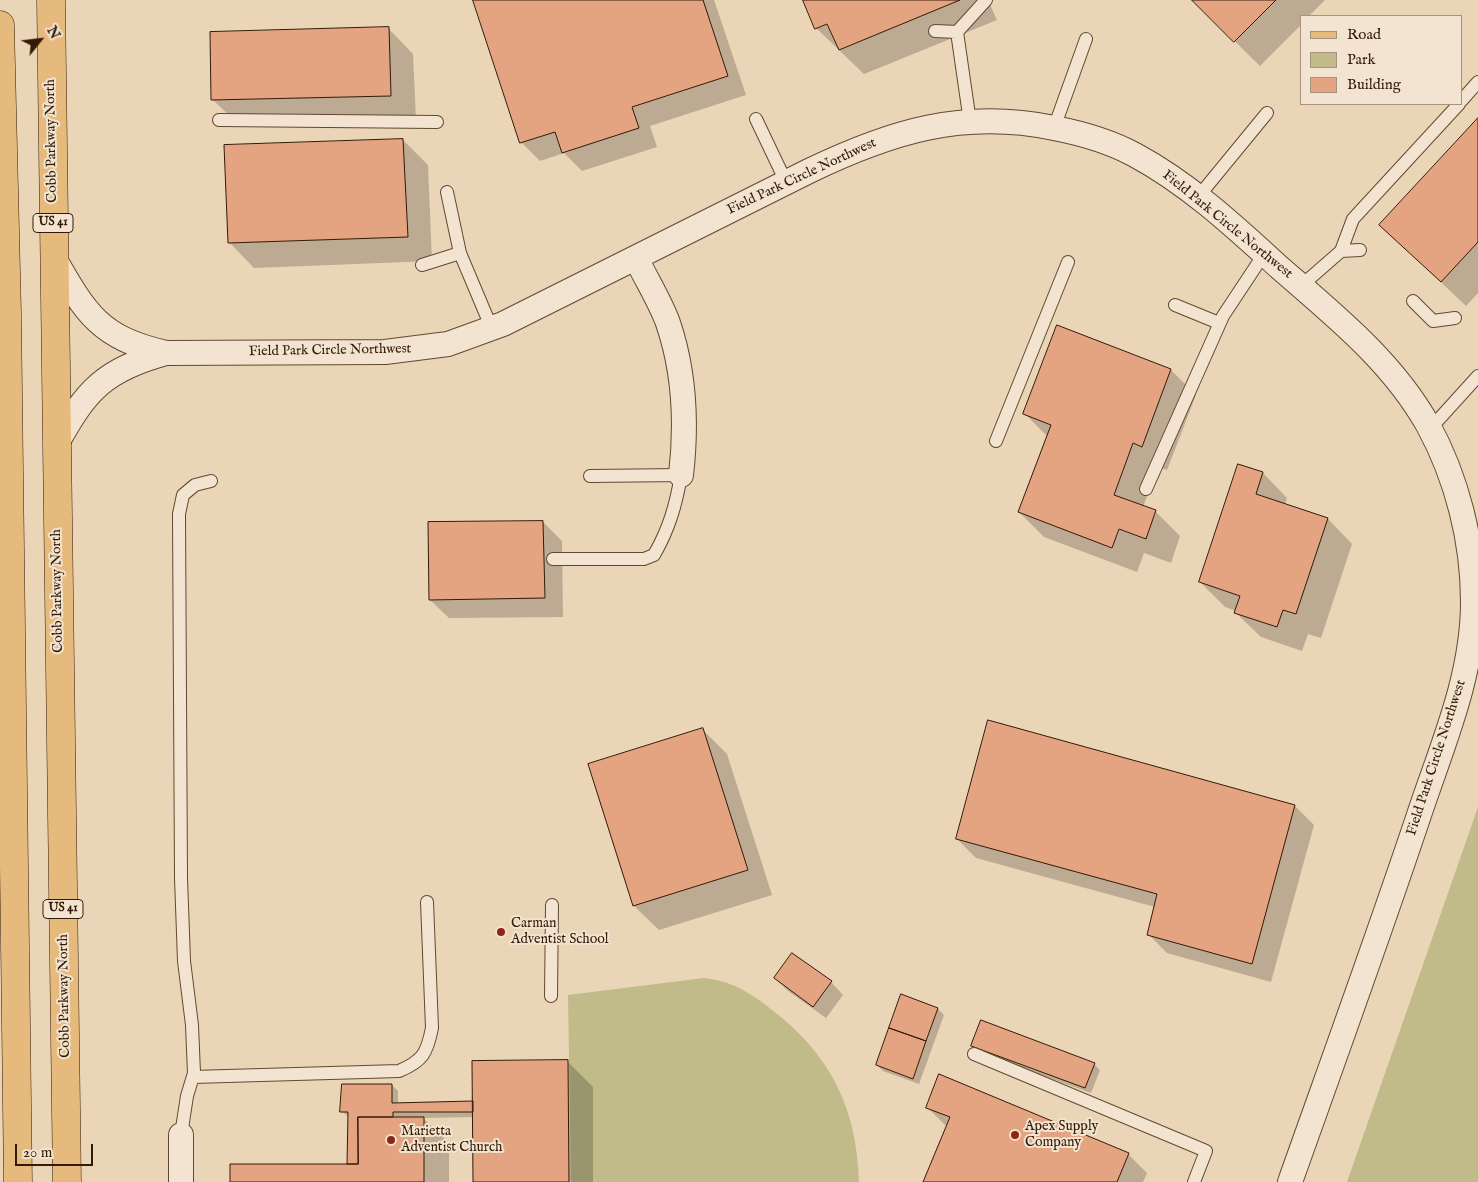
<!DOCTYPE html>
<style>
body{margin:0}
#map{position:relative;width:1478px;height:1182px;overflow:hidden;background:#ebd5b7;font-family:"IM FELL English",serif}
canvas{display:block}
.legend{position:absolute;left:1300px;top:15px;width:162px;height:90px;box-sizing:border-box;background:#f2e4d0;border:1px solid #a59380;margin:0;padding:6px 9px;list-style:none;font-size:15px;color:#321a07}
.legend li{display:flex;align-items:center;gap:10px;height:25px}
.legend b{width:25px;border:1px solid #a59380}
.north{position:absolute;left:15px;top:15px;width:50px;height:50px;-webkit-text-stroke:4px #f2e4d0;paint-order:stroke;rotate:61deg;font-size:14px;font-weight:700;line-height:20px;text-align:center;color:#321a07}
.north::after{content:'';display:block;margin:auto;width:18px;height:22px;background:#321a07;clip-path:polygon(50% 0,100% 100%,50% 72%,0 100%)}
.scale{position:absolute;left:15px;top:1144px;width:78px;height:22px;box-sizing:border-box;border:2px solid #321a07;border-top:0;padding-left:6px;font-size:15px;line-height:18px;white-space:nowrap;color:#321a07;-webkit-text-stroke:4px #f2e4d0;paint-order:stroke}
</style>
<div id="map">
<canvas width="1478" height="1182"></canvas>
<ul class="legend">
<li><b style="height:6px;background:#e6ba7c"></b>Road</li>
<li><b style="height:14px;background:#c0bb89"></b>Park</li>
<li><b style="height:14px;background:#e4a381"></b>Building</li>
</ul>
<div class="north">N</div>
<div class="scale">20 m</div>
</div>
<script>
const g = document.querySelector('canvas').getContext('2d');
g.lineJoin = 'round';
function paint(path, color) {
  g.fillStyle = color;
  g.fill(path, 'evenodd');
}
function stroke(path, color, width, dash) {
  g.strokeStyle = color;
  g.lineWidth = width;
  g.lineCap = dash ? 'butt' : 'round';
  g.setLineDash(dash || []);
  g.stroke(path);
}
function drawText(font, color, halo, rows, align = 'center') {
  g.font = font + ' "IM FELL English",serif';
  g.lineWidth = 4;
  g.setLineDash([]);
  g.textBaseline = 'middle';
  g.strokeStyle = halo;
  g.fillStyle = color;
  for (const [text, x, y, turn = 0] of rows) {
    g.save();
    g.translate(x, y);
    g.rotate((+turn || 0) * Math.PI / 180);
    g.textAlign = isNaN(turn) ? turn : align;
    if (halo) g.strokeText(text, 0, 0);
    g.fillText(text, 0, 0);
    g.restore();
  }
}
paint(new Path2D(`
 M1478,807V1182H1347Z
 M704,978C732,981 751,993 772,1010C831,1055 857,1109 859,1182H571L568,995Z`), '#c0bb89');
paint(new Path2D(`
 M474,0H714L746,95L650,126L657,147L582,171L564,153L540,161L521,142Z
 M804,0H988L997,20L864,74L816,28Z
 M1193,0H1325L1309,16H1302V24L1260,66Z
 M389,29L413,54L416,120L238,124L213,100Z
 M1478,120V293L1466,306L1406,249Z
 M403,140L428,165L432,261L254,268L230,243Z
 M1057,327L1171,370L1196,395L1167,470L1158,467L1143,507L1156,512L1180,536L1171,563L1144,553L1137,572L1044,537L1019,512L1048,437L1025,414Z
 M1263,473L1287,498L1285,505L1328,519L1352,544L1321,638L1308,634L1302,651L1261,637L1236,613V611L1225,607L1200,582Z
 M543,522L562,541L563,617L449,618L430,600Z
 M989,722L1295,806L1314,825L1271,982L1167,953L1148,934L1155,907L976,858L957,839Z
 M703,730L727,754L772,895L659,930L634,906L590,765Z
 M775,978L831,982L843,995L826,1018L788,991Z
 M938,1009L944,1015L919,1084L883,1071L877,1065Z
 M973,1046L1094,1064L1100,1070L1091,1093L979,1052Z
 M568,1062L593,1087V1182H474V1117L423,1118L449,1143V1182H231L350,1165L349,1117L341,1111L392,1085L398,1091V1104L474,1102Z
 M927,1107L1128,1154L1147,1173L1143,1182H925L947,1127Z`), '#0003');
const building = new Path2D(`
 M473,0H703L728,76L632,107L639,128L562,153L555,132L520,143Z
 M803,0H960L839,50L827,24L815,29Z
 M1192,0H1276L1234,42Z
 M389,27L391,96L211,100L210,32Z
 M1478,118V242L1441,282L1379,225Z
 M403,139L408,237L228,243L224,145Z
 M1057,325L1171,369L1142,447L1133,443L1114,495L1156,510L1146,539L1119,529L1112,548L1018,512L1051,425L1023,414Z
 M1238,464L1263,472L1256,494L1328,518L1296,614L1283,610L1277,627L1234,613L1240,596L1199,582Z
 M543,521L545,598L429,600L428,522Z
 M988,720L1295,805L1252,964L1147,935L1157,894L956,839Z
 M703,728L748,870L633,906L588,764Z
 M792,953L832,981L813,1007L774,978Z
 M901,994L938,1008L926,1041L889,1028Z
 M981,1020L1095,1063L1085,1088L971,1046Z
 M889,1028L926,1041L913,1079L876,1065Z
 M568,1060L569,1182H473L472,1061Z
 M939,1074L1129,1153L1117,1182H923L950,1117L926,1108Z
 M342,1084H392V1103L473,1101V1112H393V1117H358V1164H347L348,1112H340Z
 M358,1117H424V1182H230V1164H358Z`);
paint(building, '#e4a381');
stroke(building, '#321a07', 1);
const service = new Path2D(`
 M935,31L957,32
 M957,32L970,122
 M957,32L986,0
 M1462,100L1478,82
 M756,119L786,182
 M219,120L437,122
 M1054,128L1086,39
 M447,192L460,253L492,329
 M1198,197L1267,113
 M1341,251L1353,219L1459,104
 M422,265L460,253
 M1301,286L1341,251L1360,250
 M1413,301L1433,321L1455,318
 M1175,305L1219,323
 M1430,429L1478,376
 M996,441L1068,262
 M1146,489L1223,316L1264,254
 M553,559H644L654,555C669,529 676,505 681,475L590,476
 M551,996L552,905
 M974,1054L1206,1151L1194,1182
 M193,1077L399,1071C423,1061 427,1053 432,1028L427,902
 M181,1135L187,1096L194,1073L192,1025L184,961L181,878L179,514L183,495L195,485L211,481`);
const minor = new Path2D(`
 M54,258C86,314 100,338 166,353L385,352L448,344L503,324L809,171C890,132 962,109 1054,128C1080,133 1111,142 1135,155C1189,184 1235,227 1280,268C1334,315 1392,361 1428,425C1457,478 1473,541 1473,602C1473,678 1441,748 1418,818C1377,940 1333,1061 1290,1182
 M636,258C646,279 660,301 668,323C685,373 687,423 681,475
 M56,445C86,390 104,370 166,353
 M181,1135V1182`);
const primary = new Path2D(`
 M51,0L67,1182
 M0,25L7,313L18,1182`);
stroke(service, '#604933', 14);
stroke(minor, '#604933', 26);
stroke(primary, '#321a07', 29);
stroke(service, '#f2e4d0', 12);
stroke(minor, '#f2e4d0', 24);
stroke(primary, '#e6ba7c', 28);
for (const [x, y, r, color] of [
 [501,932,5,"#8f2418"],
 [1015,1135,5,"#8f2418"],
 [391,1140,5,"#8f2418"]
]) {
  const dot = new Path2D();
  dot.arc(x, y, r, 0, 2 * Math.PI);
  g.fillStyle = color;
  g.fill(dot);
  stroke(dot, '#f2e4d0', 2);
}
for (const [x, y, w] of [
 [53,223,40],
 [63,909,40]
]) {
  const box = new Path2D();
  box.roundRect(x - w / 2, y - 9.5, w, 19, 4);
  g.fillStyle = '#f2e4d0';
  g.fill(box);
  stroke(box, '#321a07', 1);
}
drawText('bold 12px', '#321a07', null, [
 ["US 41",53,223],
 ["US 41",63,909]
]);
drawText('14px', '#321a07', '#f2e4d0', [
 ["Cobb Parkway North",52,141,-91],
 ["Field Park Circle Northwest",802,177,-25],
 ["Field Park Circle Northwest",1227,225,39],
 ["Field Park Circle Northwest",330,351,-1],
 ["Cobb Parkway North",58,591,-91],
 ["Field Park Circle Northwest",1437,758,-72],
 ["Cobb Parkway North",65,996,-91]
]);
drawText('14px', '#321a07', '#f2e4d0', [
 ["Carman",511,924],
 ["Adventist School",511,940],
 ["Apex Supply",1025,1127],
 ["Company",1025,1143],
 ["Marietta",401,1132],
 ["Adventist Church",401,1148]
], 'left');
</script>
